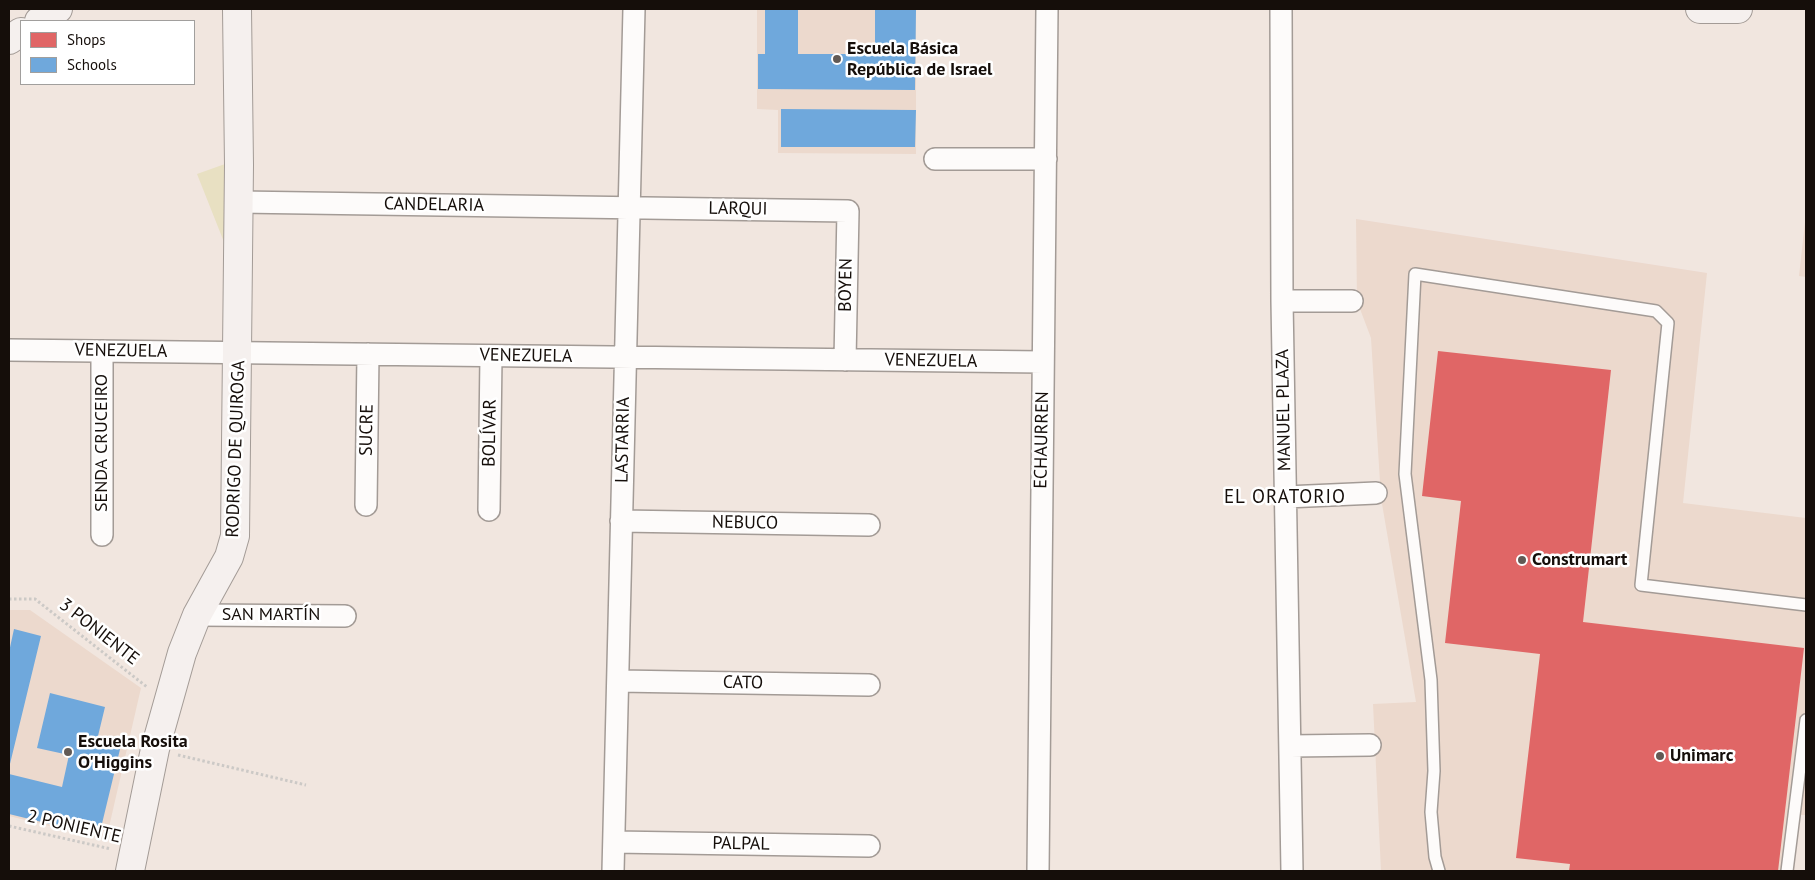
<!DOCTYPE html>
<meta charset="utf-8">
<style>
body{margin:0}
#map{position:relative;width:1815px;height:880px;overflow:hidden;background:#f1e6df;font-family:"PT Sans",sans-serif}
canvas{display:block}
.frame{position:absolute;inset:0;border:10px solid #150e0a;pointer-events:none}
.legend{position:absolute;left:20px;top:20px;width:175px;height:65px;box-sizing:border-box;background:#fff;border:1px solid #a19f9d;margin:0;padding:6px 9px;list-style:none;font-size:15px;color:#150e0a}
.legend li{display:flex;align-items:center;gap:10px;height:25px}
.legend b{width:25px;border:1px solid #a19f9d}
</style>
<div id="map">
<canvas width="1815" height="880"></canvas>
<div class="frame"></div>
<ul class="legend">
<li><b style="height:14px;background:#e06666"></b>Shops</li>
<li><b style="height:14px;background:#6fa8dc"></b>Schools</li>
</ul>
</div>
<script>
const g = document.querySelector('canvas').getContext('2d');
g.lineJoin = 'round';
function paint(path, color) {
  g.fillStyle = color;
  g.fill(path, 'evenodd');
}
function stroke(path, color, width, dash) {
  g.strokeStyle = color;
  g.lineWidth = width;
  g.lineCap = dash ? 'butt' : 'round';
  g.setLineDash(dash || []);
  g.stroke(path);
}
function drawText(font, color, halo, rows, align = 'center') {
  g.font = font + ' "PT Sans",sans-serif';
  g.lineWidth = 5;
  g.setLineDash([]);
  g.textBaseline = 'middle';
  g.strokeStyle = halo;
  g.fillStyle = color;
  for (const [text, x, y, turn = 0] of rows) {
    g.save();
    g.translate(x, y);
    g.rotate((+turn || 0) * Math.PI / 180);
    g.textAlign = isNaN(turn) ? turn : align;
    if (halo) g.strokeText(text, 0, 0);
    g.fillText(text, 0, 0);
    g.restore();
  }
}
paint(new Path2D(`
 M757,9H916V154L778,153V110L757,109Z
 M1806,213V277L1799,276Z
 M1356,219L1707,273L1683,503L1806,518V815H1799L1794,871H1381L1373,704L1416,702L1381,498L1371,338L1357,301Z
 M9,610H30L141,688L106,840L9,816Z`), '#ecd9cd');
paint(new Path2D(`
 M225,164L224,242L197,174Z`), '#e8e0c2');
paint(new Path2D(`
 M1438,351L1611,370L1583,622L1804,648L1778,871H1569L1570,864L1516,858L1540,654L1445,643L1461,501L1422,496Z`), '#e06666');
paint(new Path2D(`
 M765,9H798V54H875V9H916L915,90L758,89V54H765Z
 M781,109L916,110L915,147H781Z
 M14,629L41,636L9,768V652Z
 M50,693L105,707L98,736L122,741L99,836L9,814V774L62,787L69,755L37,748Z`), '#6fa8dc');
const lane = new Path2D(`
 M1439,871L1435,857L1431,812L1434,771L1431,680L1405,474L1415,274L1656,311L1668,323L1641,585L1806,605
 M1787,871L1806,720`);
const street = new Path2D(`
 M1281,9L1282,301L1292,871
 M935,159H1046
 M239,202L848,211L845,360
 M1282,301H1352
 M9,350L1043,362
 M102,351V535
 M1286,497L1376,493
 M366,505L368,354
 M489,510L491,356
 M621,521L869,525
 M197,615L345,616
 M618,681L869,685
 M1290,746L1370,745
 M614,842L869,846
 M613,871L634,9
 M1038,871L1047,9`);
const secondary = new Path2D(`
 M1700,9H1738
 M39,21L58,9
 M9,40L21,32
 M130,871L155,749L182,653L197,615L229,557L235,536L239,165L237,9`);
stroke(lane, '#a39b96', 14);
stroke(street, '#a39b96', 24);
stroke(secondary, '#a39b96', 30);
stroke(new Path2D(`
 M9,599H35L147,687
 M178,755L306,785
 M9,826L111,849`), '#ccc9c6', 3, [2.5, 2.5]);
stroke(lane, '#fdfbfa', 11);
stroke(street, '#fdfbfa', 21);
stroke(secondary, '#f5f0ee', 28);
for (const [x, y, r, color] of [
 [837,59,5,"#625a55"],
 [1522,560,5,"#625a55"],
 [68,752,5,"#625a55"],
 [1660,756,5,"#625a55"]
]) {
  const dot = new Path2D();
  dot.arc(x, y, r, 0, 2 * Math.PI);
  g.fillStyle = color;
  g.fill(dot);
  stroke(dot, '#fff', 2);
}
drawText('bold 18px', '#150e0a', '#fff', [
 ["Escuela Básica",847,49],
 ["República de Israel",847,70],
 ["Construmart",1532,560],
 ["Escuela Rosita",78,742],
 ["O'Higgins",78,763],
 ["Unimarc",1670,756]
], 'left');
drawText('18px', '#150e0a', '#fff', [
 ["CANDELARIA",434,205,1],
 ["LARQUI",738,209,1],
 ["BOYEN",846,285,-89],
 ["VENEZUELA",121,351,1],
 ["VENEZUELA",526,356,1],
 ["VENEZUELA",931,361,1],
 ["MANUEL PLAZA",1284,410,-91],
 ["SUCRE",367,430,-89],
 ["BOLÍVAR",490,433,-89],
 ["LASTARRIA",623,440,-89],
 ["ECHAURREN",1042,440,-89],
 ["SENDA CRUCEIRO",102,443,-90],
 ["RODRIGO DE QUIROGA",236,449,-88],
 ["NEBUCO",745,523,1],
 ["SAN MARTÍN",271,615],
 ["3 PONIENTE",99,632,38],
 ["CATO",743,683,1],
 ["2 PONIENTE",74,827,13],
 ["PALPAL",741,844,1]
]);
g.letterSpacing = '1px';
drawText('19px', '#150e0a', '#fff', [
 ["EL ORATORIO",1285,498]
]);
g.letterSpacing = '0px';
</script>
